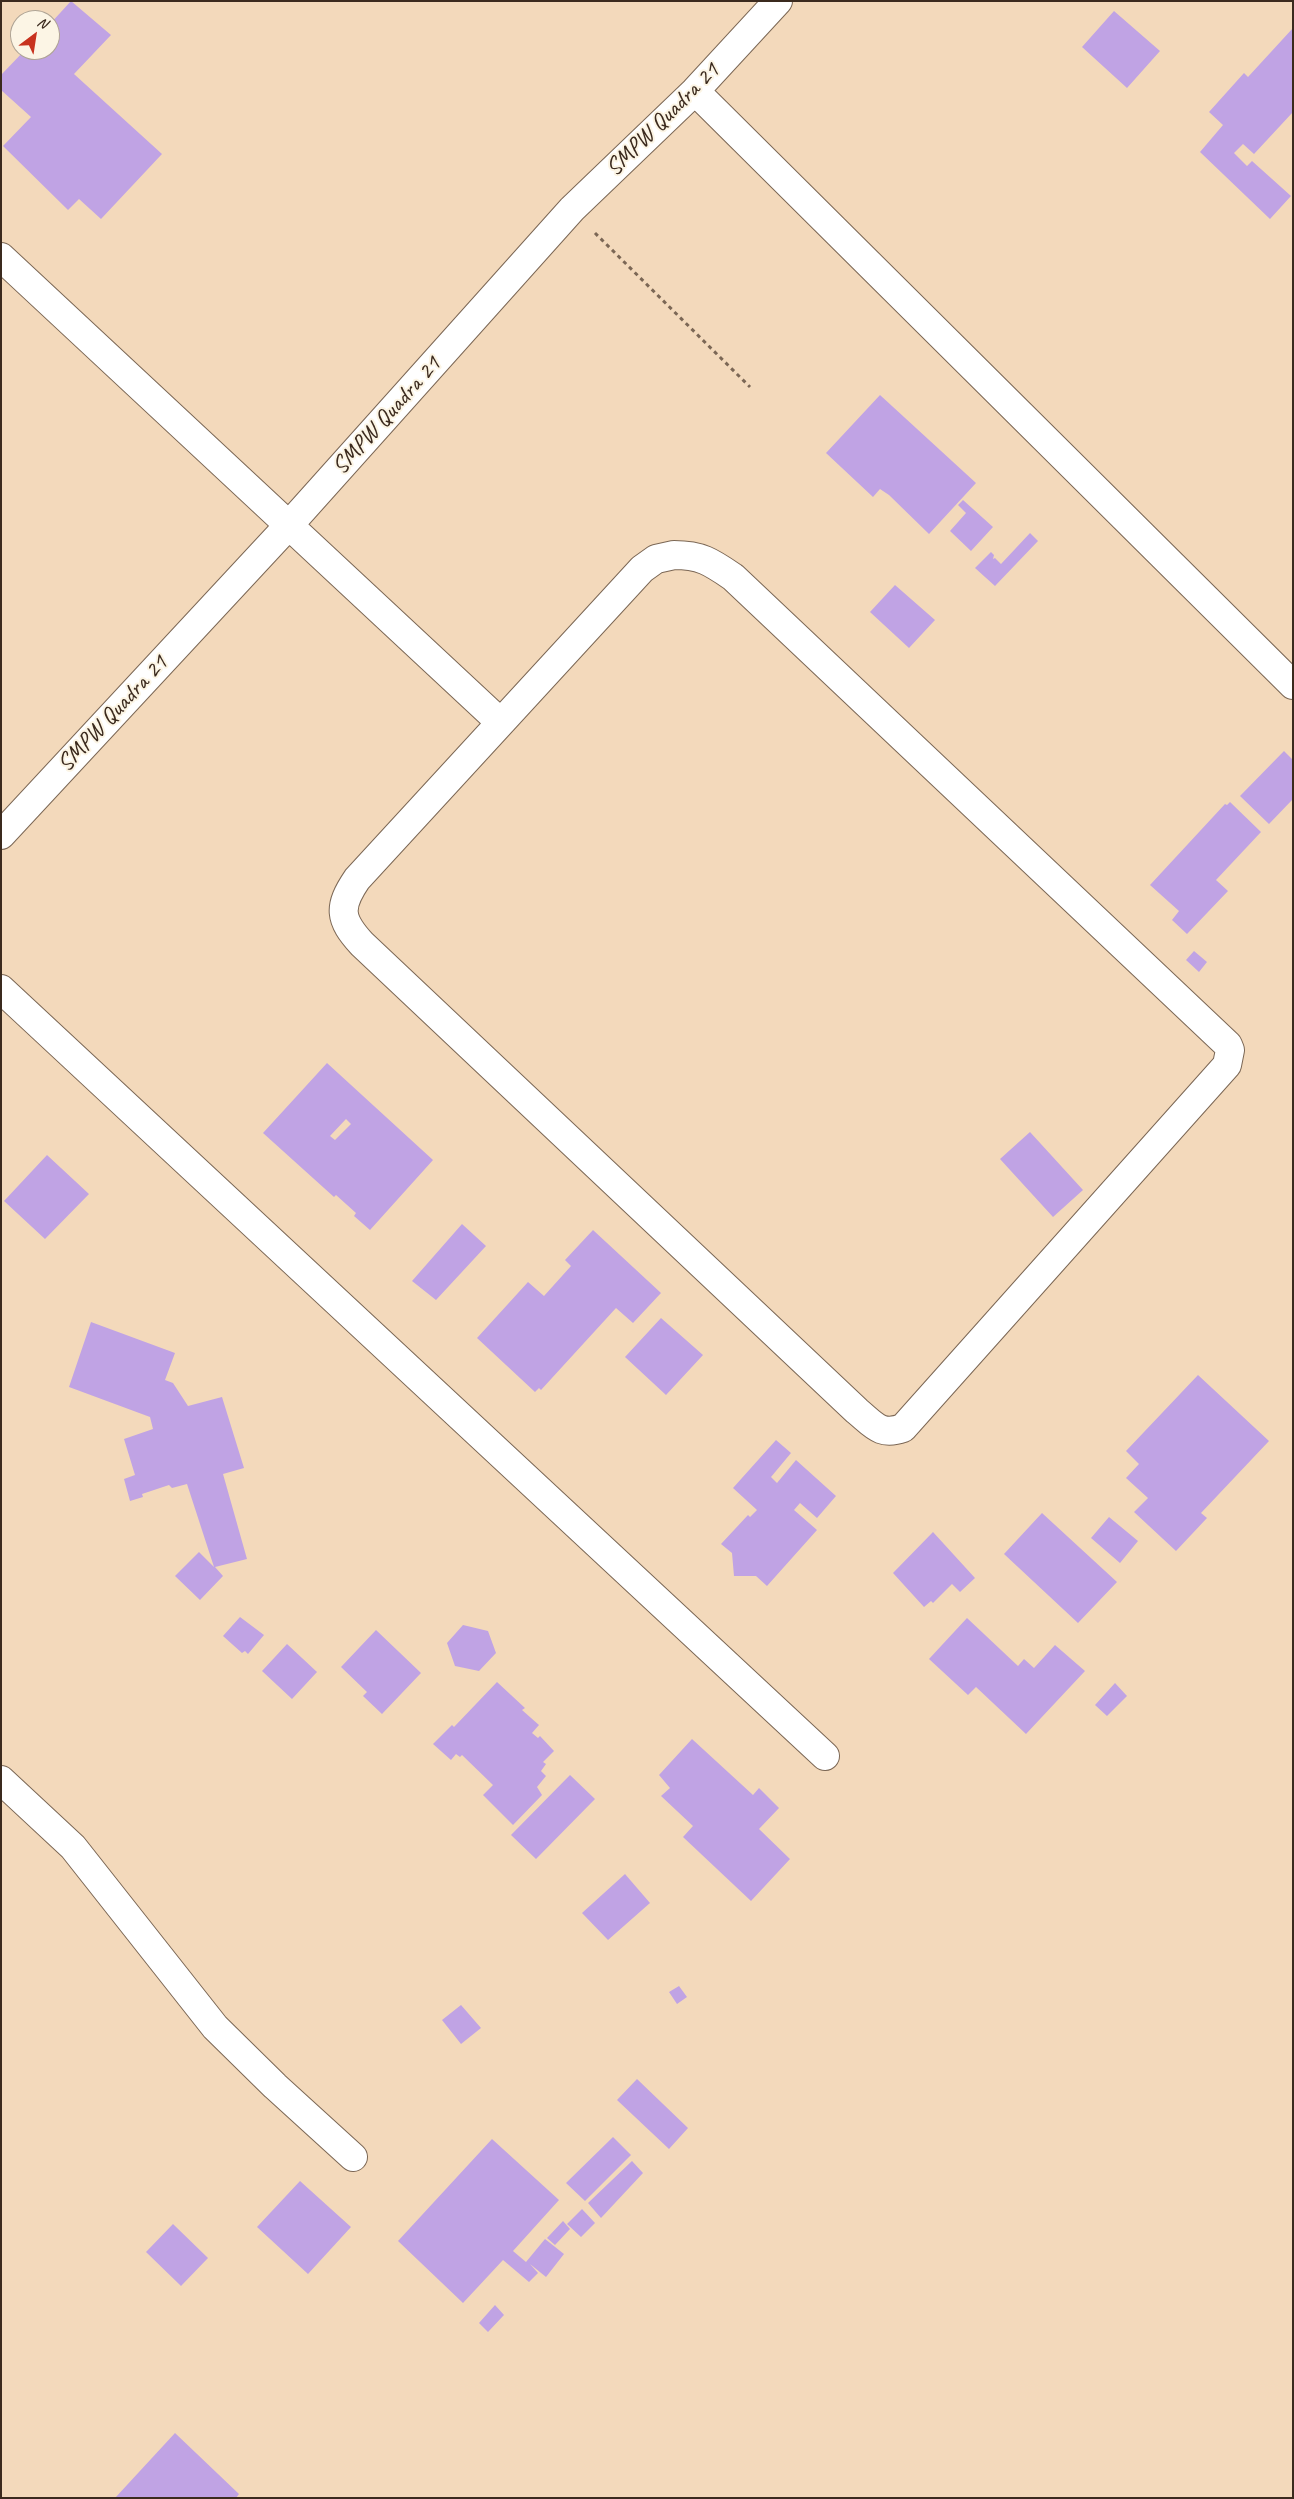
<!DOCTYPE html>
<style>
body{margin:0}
#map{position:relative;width:1294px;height:2499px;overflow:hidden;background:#f3d9bb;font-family:Caveat,sans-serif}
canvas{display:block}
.frame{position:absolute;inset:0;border:2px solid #3b2a1e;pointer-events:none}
.north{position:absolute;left:10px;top:10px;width:50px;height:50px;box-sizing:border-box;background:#fcf5e5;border:1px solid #afa495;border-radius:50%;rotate:31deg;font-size:14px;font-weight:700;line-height:20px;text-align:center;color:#3b2a1e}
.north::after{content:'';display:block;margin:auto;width:18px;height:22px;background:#c8321e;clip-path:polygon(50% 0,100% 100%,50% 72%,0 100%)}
</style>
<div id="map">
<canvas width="1294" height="2499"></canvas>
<div class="frame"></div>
<div class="north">N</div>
</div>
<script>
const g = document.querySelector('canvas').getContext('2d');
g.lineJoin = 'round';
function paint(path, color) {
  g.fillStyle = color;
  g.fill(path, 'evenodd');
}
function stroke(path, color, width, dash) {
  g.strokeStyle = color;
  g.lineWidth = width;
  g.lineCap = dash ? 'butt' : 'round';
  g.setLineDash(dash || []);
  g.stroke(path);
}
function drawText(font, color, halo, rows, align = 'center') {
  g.font = font + ' Caveat,sans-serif';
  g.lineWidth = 4;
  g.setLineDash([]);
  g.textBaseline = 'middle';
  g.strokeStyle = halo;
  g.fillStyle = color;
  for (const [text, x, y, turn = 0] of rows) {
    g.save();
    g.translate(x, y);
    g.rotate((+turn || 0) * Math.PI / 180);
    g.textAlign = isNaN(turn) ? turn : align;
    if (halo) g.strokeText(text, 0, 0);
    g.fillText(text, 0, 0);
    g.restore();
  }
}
paint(new Path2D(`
 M71,1L111,35L74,74L162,154L101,219L79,199L68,210L3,146L31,117L1,90V75L25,50H50V24Z
 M1114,11L1160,51L1127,88L1082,47Z
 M1293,28V112L1254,154L1243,144L1234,153L1247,166L1252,161L1291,196L1270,219L1200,152L1223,125L1209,112L1244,73L1248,77Z
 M880,395L976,483L929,534L889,495L880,489L873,497L826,453Z
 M963,500L993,527L971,551L950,531L966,513L958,505Z
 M1030,533L1038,541L995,586L975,568L991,552L994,555L993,559L995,558L1001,564Z
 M895,585L935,620L909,648L870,612Z
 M1284,751L1293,760V799L1269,824L1240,796Z
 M1230,802L1261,832L1216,880L1228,891L1187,934L1172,920L1179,911L1150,885L1225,804L1227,805Z
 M1194,951L1207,962L1199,972L1186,960Z
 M327,1063L433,1160L370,1230L354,1216L356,1213L336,1195L334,1197L263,1133ZM346,1119L351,1124L335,1140L330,1136Z
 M1030,1132L1083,1190L1053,1217L1000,1159Z
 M47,1155L89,1194L45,1239L4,1201Z
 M462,1224L486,1246L436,1300L412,1281Z
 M593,1230L661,1293L633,1323L616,1308L541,1390L539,1388L535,1392L477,1338L528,1282L544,1296L571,1266L565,1260Z
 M661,1318L703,1355L666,1395L625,1357Z
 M91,1322L175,1353L165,1380L173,1383L188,1406L222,1397L244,1468L223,1474L247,1559L215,1567L223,1576L200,1600L175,1576L199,1552L214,1567L187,1484L172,1488L169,1485L142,1494L143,1497L130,1501L124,1479L135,1475L124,1439L153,1429L150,1417L69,1387Z
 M1198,1375L1269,1441L1201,1513L1207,1518L1176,1551L1134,1512L1148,1498L1126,1478L1139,1464L1126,1451Z
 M776,1440L791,1453L771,1477L777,1483L796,1460L836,1496L817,1518L800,1503L794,1510L817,1530L767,1586L756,1576H734L732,1553L721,1544L748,1515L750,1517L757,1510L733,1488Z
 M1042,1513L1117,1582L1078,1623L1004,1554Z
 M1109,1517L1138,1541L1120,1563L1091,1538Z
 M933,1532L975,1578L960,1592L952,1584L933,1603L931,1601L924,1607L893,1573Z
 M240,1617L264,1635L248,1654L245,1651L242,1653L223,1636Z
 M967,1618L1018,1666L1024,1659L1034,1668L1055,1645L1085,1671L1026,1734L976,1687L968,1695L929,1659Z
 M463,1625L488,1631L496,1653L479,1671L455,1666L447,1643Z
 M376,1630L421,1673L382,1714L363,1696L367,1692L341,1667Z
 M287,1644L317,1672L292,1699L262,1671Z
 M497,1682L525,1708L522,1710L539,1725L532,1733L538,1738L540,1736L554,1751L543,1762L546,1764L541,1771L546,1776L537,1787L542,1795L513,1825L483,1795L493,1785L462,1755L460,1757L456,1754L451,1760L433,1744L452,1725L454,1727Z
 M1115,1683L1127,1696L1107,1716L1095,1705Z
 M692,1739L753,1795L759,1788L779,1808L759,1829L790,1859L751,1901L683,1837L693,1826L661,1796L670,1788L659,1775Z
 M570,1775L595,1799L536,1859L511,1835Z
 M625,1874L650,1903L608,1940L582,1913Z
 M679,1986L687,1997L677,2004L669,1992Z
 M461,2005L481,2028L461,2044L442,2020Z
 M637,2079L688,2128L669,2149L617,2100Z
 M613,2137L631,2155L585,2201L566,2183Z
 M492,2139L559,2200L513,2251L526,2262L545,2239L564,2254L546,2277L530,2264L538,2273L529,2282L503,2260L463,2303L398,2241Z
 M632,2161L643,2173L601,2218L588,2203Z
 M300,2181L351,2227L308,2274L257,2227Z
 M582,2209L595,2223L581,2237L567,2224Z
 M563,2221L570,2229L555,2245L547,2238Z
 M173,2224L208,2258L181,2286L146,2252Z
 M495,2305L504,2315L488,2332L479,2323Z
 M175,2433L239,2494L236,2498H115Z`), '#c0a3e4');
const minor = new Path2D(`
 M695,91L1293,685
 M1,257L500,722
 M674,555C701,555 711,562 733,577L1228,1045L1230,1050L1227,1065L903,1428C880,1436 874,1425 857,1411L362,944C339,919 338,907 357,879L642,569L656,559Z
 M1,835L289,525L572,209L695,91L778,1
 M1,989L825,1756
 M1,1780L73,1847L215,2027L275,2086L353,2157`);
stroke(minor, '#7b6755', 30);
stroke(new Path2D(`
 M595,233L750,387`), '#7b6755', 3, [4, 4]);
stroke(minor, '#fff', 28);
drawText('24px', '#3b2a1e', '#fcf5e5', [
 ["SMPW Quadra 21",663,120,-45],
 ["SMPW Quadra 21",387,416,-48],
 ["SMPW Quadra 21",113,714,-47]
]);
</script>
